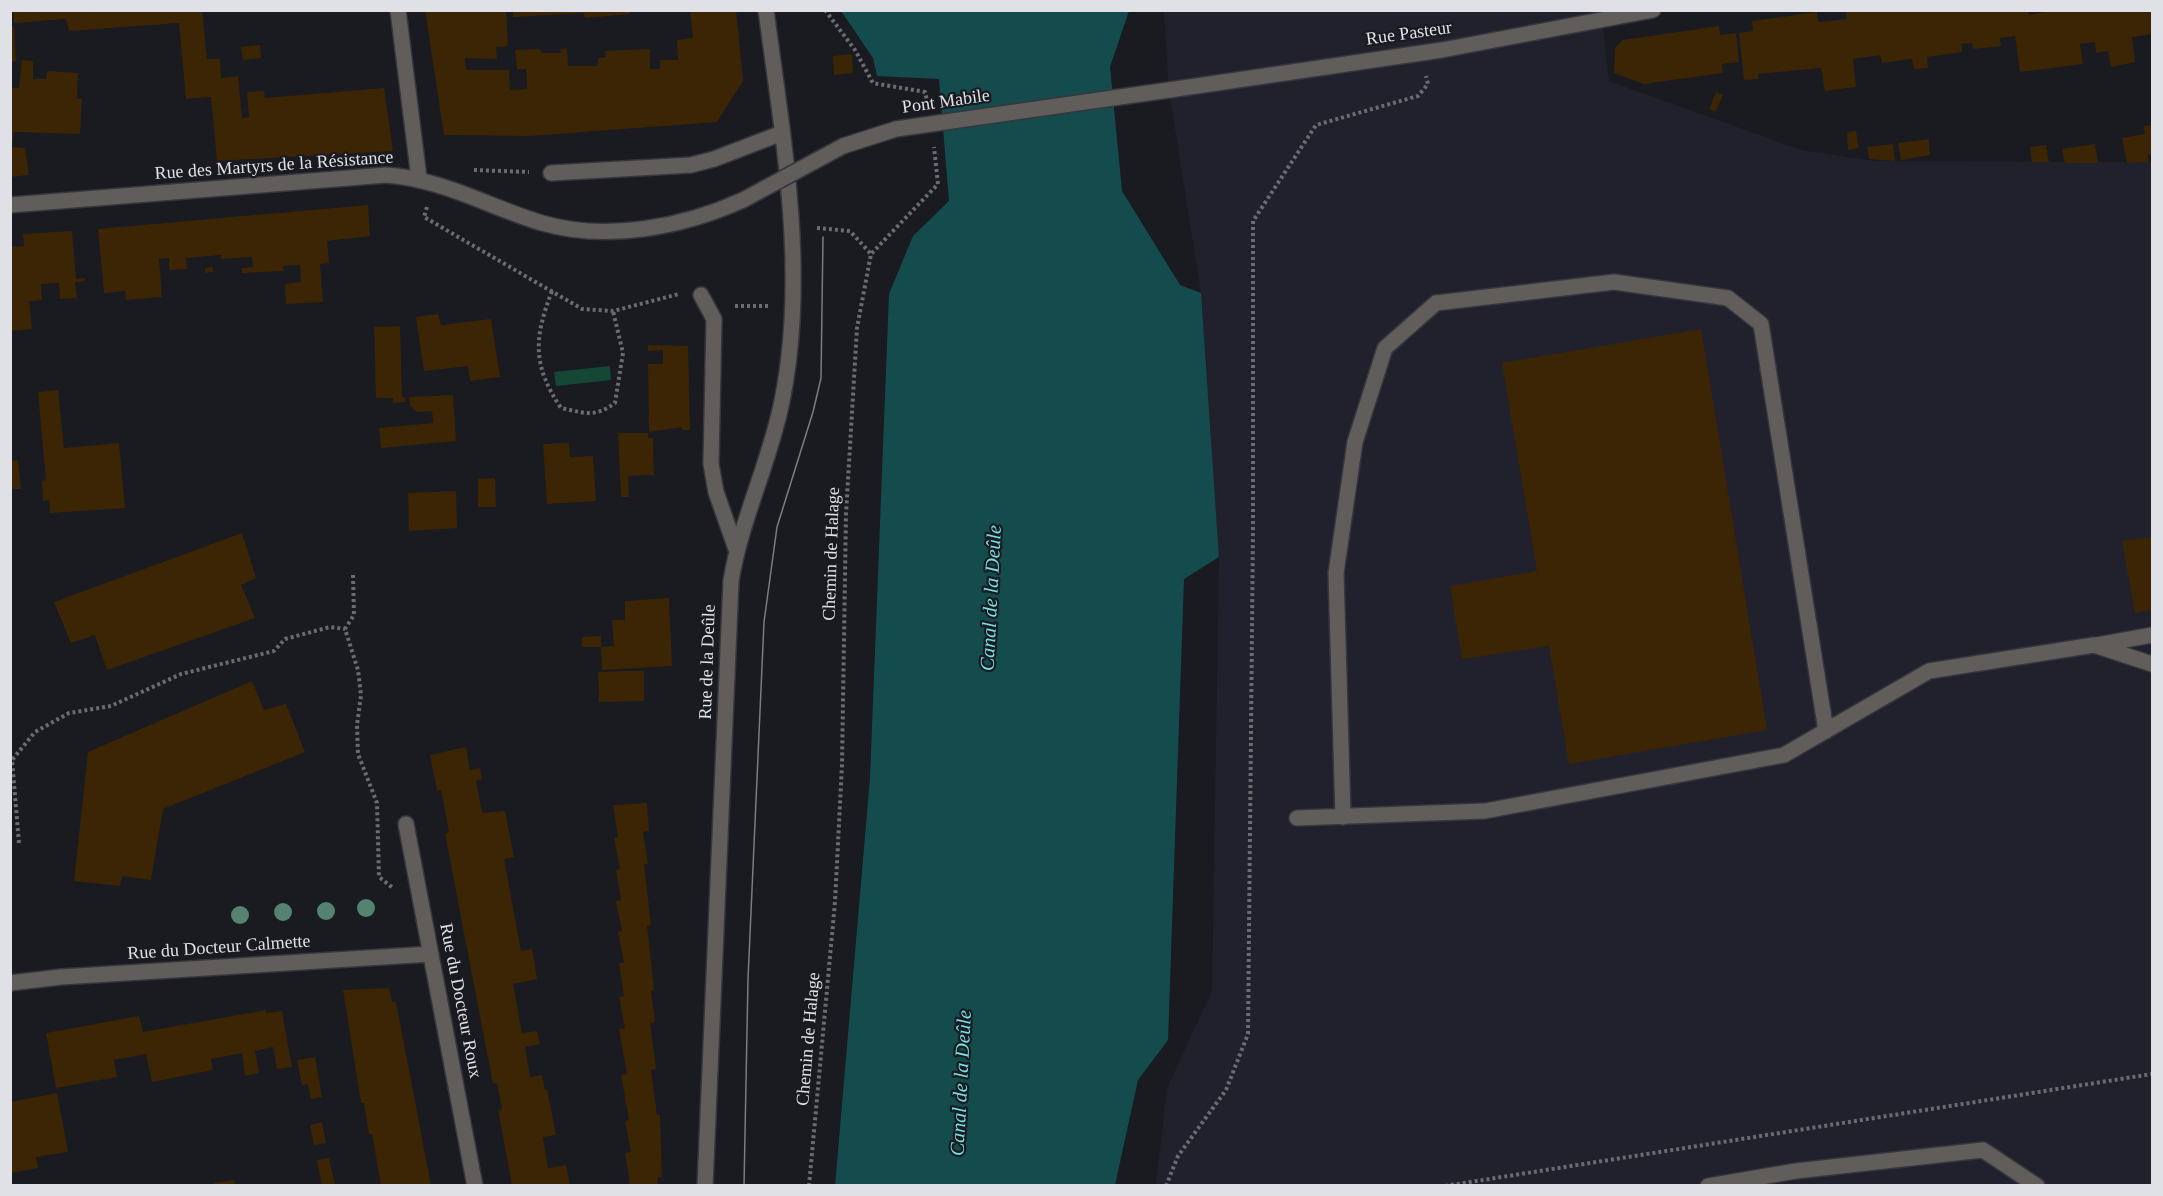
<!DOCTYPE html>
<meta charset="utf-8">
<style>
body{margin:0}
#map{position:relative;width:2163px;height:1196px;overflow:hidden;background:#1a1a21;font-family:Georgia,serif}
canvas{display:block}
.frame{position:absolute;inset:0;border:12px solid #e0e1e6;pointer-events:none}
</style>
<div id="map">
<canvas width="2163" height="1196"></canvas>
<div class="frame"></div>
</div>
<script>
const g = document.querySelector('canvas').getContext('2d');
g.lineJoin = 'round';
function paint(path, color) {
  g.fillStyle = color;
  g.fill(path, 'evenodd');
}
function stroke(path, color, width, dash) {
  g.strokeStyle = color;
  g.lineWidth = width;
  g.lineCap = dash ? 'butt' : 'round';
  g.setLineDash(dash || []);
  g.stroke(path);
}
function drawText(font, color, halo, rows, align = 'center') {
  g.font = font + ' Georgia,serif';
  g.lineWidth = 4.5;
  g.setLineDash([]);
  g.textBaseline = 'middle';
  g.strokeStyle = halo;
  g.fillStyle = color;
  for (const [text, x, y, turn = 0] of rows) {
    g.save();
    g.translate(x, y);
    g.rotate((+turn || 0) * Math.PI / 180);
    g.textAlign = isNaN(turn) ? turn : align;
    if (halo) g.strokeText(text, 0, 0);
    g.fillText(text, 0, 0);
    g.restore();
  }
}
paint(new Path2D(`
 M1164,11H1601L1609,81L1801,150L1874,161L2152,162V1185L1156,1186L1167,1088L1212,991L1219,557L1201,293L1169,90Z`), '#21212e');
paint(new Path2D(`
 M610,366L611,380L556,386L554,372Z`), '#144734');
paint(new Path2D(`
 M841,11H1129L1110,67L1122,191L1180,285L1201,293L1219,557L1184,579L1168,1040L1138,1080L1115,1185L835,1186L870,778L889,294L913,236L949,201L939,79L877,76L873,58Z`), '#144c4d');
paint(new Path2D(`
 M13,10H202L207,59H220L221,78L238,76L242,118L249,117L247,92L264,91L265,98L384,88L393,151L217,161L211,97L186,99L179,23L69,31L66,19L14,23Z
 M425,10H506L508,46L496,47L497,59L465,58L466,70H509L510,90L527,89L526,69H517L515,50L540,49L541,53H561L560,49L567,48L568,66H598V58L606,57L605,51L650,49V69H660V60H678L677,40L693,38L690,10H736L743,81L717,122L530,136L444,135Z
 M513,10H630V14L585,18L584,13L513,17Z
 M1845,10H2028L2029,15L2055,10H2152V34L2132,37L2135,62L2111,67L2108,51L2096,53L2095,42L2080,44L2083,64L2020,72L2015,36L2000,38L2001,46L1973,49L1972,43L1961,44L1962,52L1927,57L1928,68L1914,69L1912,59L1882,63L1880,55L1853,59L1856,87L1825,91L1821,68L1758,74L1759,79L1744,80L1739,33L1753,31L1752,21L1817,12L1818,22L1830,21L1847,19Z
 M1719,26L1720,35L1736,33L1739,62L1722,64L1723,73L1644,84L1614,73L1615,48L1623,40Z
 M10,27H14L16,61L10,62Z
 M260,45L261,58L243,60L241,47Z
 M852,54L853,73L834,75L833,56Z
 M22,60L33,61V79H46L47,71L78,73L77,99H82L80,134L14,132L12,147L25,148L29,175L10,177V88H19Z
 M1716,92L1723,95L1716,111L1709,109Z
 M2152,125V154L2148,155L2149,162L2127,163L2122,138L2145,134L2144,126Z
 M1856,131L1859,148L1848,150L1847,132Z
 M1929,139L1930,155L1901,160L1898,143Z
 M1893,144L1895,161L1869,159L1867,147Z
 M2095,144L2098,163H2065L2062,149Z
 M2046,145L2049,162H2032L2030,147Z
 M368,205L370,236L327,241L329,263L320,264L323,302L286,304L285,284L301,282L300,265L283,266L284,271L242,273V268L253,267L252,257L221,259V255L186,258L187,269L169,270V258L159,259L162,297L126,300L125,291L104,293L98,229Z
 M72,231L76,279L85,278V281L75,282L77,298L60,299L59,283L41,284L42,300L29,301L32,329L10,331V247L24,246L23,234Z
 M213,267V272L205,273V268Z
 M438,314L441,325L491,319L500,377L470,381L468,366L424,371L416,317Z
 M400,326L402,397H405L406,402L393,403V398H376L374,327Z
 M1701,329L1767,730L1569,764L1549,646L1462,659L1450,586L1537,571L1502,363Z
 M648,345L688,346L690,430H682V427L649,432L648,364H663V350L648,351Z
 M58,390L64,448L119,443L125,508L50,513L49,500L43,501L42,481L46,480L38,392Z
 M453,395L456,441L381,448L379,428L433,423L432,411L417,412L410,406L409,397Z
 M618,433H648V438H653L654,475L628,476L629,497H621Z
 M569,443L570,457L593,456L596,501L547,504L543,444Z
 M18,460L21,489H10V461Z
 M495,478L496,507H478V479Z
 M456,491L457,528L409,531L408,493Z
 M242,533L256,578L241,585L255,618L107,670L95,635L71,643L54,602Z
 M2152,537V610L2135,613L2122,541Z
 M669,598L672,666L602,670L601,647H582V637L601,636V647L614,646L612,620H625V601Z
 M625,671H644V701L599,702L598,672Z
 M252,681L264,710L286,704L305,752L163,809L151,880L122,876L120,886L74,881L88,752Z
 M466,747L470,770L480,768L482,779L476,781L482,813L505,811L514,857L504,859L521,951L532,949L537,979L513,984L522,1033L537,1031L540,1044L525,1047L530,1077L542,1075L545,1090L547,1089L556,1135L543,1137L548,1168L566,1165L570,1185H512L498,1110L502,1109L497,1083L493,1084L445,834L449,832L441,790L437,791L430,755Z
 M647,803L649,831L643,832L648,864H644L651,925L647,926L654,990L651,991L655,1022L650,1023L656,1069L651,1070L657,1115H660L662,1177L657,1178L658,1185H626L630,1183L625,1153L631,1152L625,1121L629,1120L621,1075L627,1074L619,1029L625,1028L619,997L624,996L619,963H624L618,932L622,931L616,901L621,900L616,870L620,869L614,838L618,837L613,805Z
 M389,988L392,1002H396L431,1185H381L372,1134H369L364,1103H361L343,990Z
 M266,1010V1013L282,1011L292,1067L277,1069L273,1047L255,1051L259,1073L245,1076L242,1053L211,1059L213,1070L152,1082L146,1054L114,1060L117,1077L56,1088L46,1033L139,1016L143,1032Z
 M315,1057L322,1097L311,1099L308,1084L302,1085L297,1060Z
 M57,1093L68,1152L36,1157L38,1168L10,1173V1102Z
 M322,1122L326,1143L314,1145L310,1125Z
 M329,1158L335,1185H322L317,1160Z
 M234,1180L235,1185H214V1183Z`), '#3b2505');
const lane = new Path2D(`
 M2097,645L2152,635
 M1343,817L1336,573L1355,442L1385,348L1436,303L1614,282L1728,298L1761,324L1826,731
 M1297,818L1485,811L1784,755L1929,671L2094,645L2152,664
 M1708,1186L1796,1171L1983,1150L2037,1186`);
const street = new Path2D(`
 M398,10L419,178
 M1169,90L1442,50L1653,10
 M551,173L691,165L714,159L782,133
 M10,205L386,175C442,179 489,207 542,223C607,242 683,227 743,200
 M701,295L714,319L711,464L716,492L736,549
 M406,824L475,1186
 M10,983L61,977L431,954
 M705,1186L731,581C741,519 770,462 782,401C808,273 783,139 766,10`);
stroke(lane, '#36363d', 18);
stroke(street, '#36363d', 18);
stroke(new Path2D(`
 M825,10L855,50L873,83L925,92L927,101
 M474,170L529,172
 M427,207L424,217L582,309L613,311L679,294
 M817,228L850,231L871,254
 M552,291C534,338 532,365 561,408C585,413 594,418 615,403L623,353L613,311
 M735,306H770
 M353,575L354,615L345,629L358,670L361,695L357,725L358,754L377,803L379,877L393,888
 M19,843L12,760L35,732L69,713L111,706L181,674L274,651L285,639L330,627L345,629
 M809,1186L835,902L842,765L846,514L857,328L871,254L938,184L934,147
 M1166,1186L1178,1156L1226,1090L1248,1034L1253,529V221L1316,125L1418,96L1428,84L1426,76
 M1445,1186L2152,1074`), '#6b6b71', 4, [3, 3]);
stroke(lane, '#605d5a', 15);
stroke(street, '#605d5a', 15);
stroke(new Path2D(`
 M744,1186L748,979L764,622L777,527L813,412L821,378L823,237`), '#7c7c82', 1.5);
const streetBridge = new Path2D(`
 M743,200L843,146L896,129L1169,90`);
stroke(streetBridge, '#36363d', 18, []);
stroke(streetBridge, '#605d5a', 15);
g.fillStyle = '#548371';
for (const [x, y] of [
 [366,908],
 [326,911],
 [283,912],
 [240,915]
]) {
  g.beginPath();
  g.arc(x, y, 9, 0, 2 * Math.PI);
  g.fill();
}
drawText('18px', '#e0e1e6', '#1a1a21', [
 ["Rue Pasteur",1409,34,-8],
 ["Pont Mabile",946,102,-8],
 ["Rue des Martyrs de la Résistance",274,166,-4],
 ["Chemin de Halage",832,554,-88],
 ["Rue de la Deûle",708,662,-88],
 ["Rue du Docteur Calmette",219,948,-4],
 ["Rue du Docteur Roux",460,1001,79],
 ["Chemin de Halage",809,1039,-85]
]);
drawText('italic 20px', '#74e1e3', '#1a1a21', [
 ["Canal de la Deûle",992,598,-87],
 ["Canal de la Deûle",962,1083,-87]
]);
</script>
